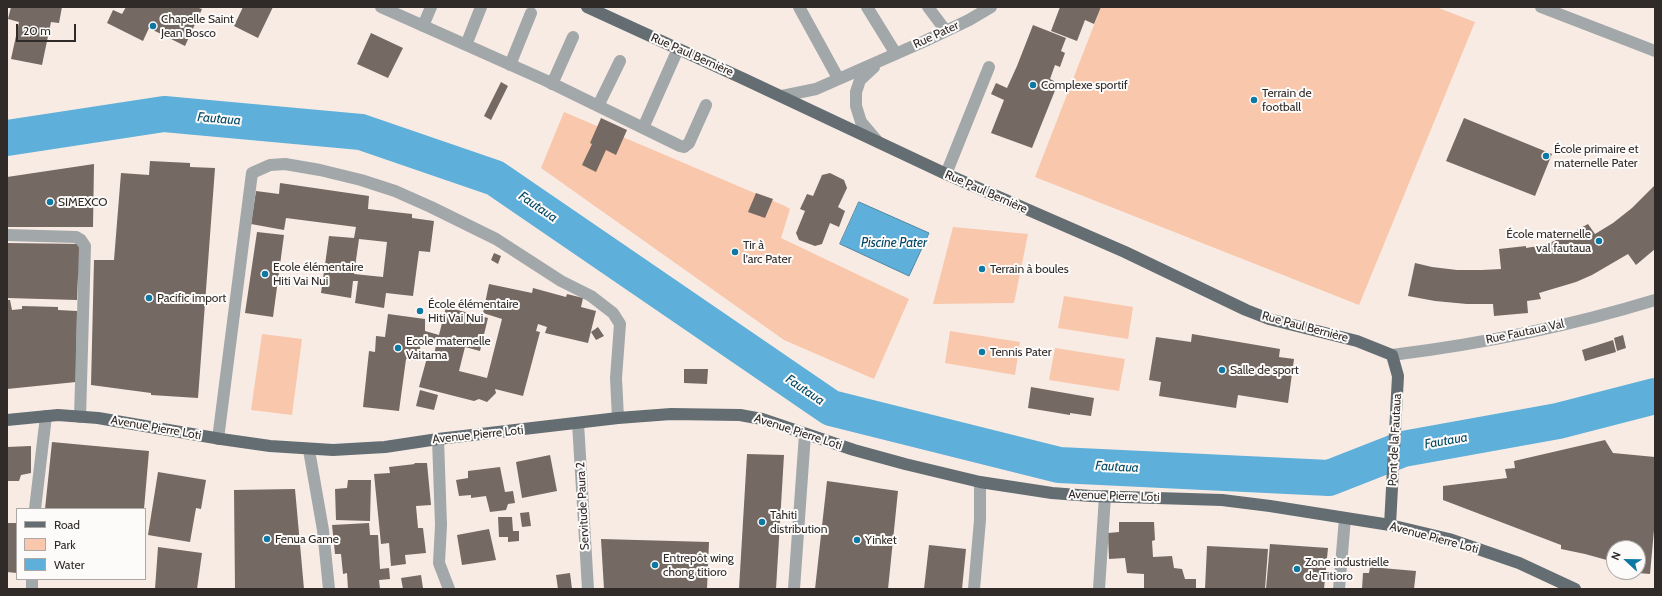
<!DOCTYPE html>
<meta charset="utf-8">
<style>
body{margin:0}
#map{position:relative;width:1662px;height:596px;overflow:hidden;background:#f8ebe4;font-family:Cabin,sans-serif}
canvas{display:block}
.frame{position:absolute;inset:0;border:8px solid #302b29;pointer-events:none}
.legend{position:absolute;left:16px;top:508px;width:130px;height:72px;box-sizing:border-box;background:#fdfbf9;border:1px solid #aba8a6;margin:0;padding:5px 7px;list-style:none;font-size:12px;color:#302b29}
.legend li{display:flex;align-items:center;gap:8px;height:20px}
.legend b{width:20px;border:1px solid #aba8a6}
.north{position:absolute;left:1606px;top:540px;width:40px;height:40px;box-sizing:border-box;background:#fdfbf9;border:1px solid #aba8a6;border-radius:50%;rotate:292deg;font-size:11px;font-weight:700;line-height:16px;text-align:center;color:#302b29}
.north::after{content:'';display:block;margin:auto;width:14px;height:18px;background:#0d78a3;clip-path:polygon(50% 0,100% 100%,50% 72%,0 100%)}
.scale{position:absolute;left:16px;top:24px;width:60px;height:18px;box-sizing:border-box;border:2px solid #302b29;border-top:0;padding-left:5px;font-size:12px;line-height:14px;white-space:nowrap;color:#302b29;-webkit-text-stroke:3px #fdfbf9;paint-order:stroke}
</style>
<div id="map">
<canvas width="1662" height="596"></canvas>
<div class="frame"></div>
<ul class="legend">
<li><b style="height:5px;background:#636d72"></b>Road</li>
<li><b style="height:11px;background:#f9c7ab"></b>Park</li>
<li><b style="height:11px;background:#5eafd9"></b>Water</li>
</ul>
<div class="north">N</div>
<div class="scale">20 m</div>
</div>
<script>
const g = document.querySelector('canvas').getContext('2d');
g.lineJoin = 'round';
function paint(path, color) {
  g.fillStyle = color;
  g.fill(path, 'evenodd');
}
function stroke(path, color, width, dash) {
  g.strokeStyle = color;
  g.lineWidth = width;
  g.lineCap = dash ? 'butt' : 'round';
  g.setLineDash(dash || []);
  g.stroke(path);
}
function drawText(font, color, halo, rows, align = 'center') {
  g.font = font + ' Cabin,sans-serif';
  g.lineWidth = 4;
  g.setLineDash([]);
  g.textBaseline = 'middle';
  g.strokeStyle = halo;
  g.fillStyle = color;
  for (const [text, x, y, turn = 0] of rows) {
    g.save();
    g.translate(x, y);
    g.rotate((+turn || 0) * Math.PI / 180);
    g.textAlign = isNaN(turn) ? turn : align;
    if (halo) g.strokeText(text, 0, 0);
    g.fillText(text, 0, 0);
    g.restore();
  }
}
paint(new Path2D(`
 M1101,7H1436L1475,22L1359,305L1035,177Z
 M564,112L785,206L790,209L781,238L909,299L874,379L784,340L541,168Z
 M953,227L1028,234L1014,303L933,304Z
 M1064,296L1133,307L1128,339L1058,328Z
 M950,331L1020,342L1015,375L945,363Z
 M262,334L302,339L292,415L251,410Z
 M1055,348L1125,359L1119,391L1049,380Z`), '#f9c7ab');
const water = new Path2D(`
 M859,202L929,233L909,276L840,244Z`);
paint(water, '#5eafd9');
stroke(water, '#5087a4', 1);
stroke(new Path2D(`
 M7,138L164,114L361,132L495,178L831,408L1059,465L1329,478L1403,449L1558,421L1655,396`), '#5eafd9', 36);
paint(new Path2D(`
 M11,7H62L59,23L51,22L42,65L11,59L19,22L8,19Z
 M126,7H196L202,9L185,46L149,28L143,41L107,23L113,10L122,14Z
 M243,7H273L258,38L234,26Z
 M1060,7H1101L1094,24L1085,20L1077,41L1051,31Z
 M1033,25L1066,38L1061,51L1065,53L1060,67L1055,65L1050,79L1058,83L1032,148L991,133L1004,100L991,94L996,83L1007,88L1017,66Z
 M371,33L403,48L388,78L357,64Z
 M501,82L508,86L491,120L484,116Z
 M601,118L627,130L616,155L606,150L596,172L582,165L592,144L590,143Z
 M1464,118L1552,154L1535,196L1446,161Z
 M150,161L190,163V167L215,168L198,398L151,395V393L91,385L94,260H114L121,173L149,175Z
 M94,164L93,227H7V177Z
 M830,173L844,180L847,188L838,207L845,211L839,227L830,223L822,244L815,246L799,240L796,233L805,211L800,209L807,194L813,196L822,175Z
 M280,183L369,196L368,209L412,214V218L434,221L430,252L419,251L413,296L386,293L384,308L355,303L358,281H353L351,298L321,293L329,236L354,238L356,227L286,218L284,230L251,224L256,191L279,194ZM359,239L387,242L383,277L354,274Z
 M1655,185V249L1636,265L1628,254L1592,275L1576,282L1539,293L1541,299L1527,301L1528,313L1494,316L1493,304H1467L1435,301L1408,296L1415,263L1432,267L1457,270H1482L1501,269L1499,249L1526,246V248L1544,245L1564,237L1588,224L1595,234L1613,223L1632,208Z
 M756,193L773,199L765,218L748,212Z
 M257,232L284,235L273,317L245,313Z
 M7,243L81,244L82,275L78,276L77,300L7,298Z
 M494,253L501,256L498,264L491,260Z
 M489,284L532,293L533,288L566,297L567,294L583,298L581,307L596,311L588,343L545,333L547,327L538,324L536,331L540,332L523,396L495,389L496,393L487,402L479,399L474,401L419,387L428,354L434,355L436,345L421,341L420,349H417L416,361L406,359L399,411L363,407L369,351L375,352L376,336L385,337L388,314L425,319V331L439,335L446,307L488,318L480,351L465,347L459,371L487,378L502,319L483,313Z
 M7,300H10L12,310L22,309V306L58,307V310L77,311L76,382L7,389Z
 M598,327L604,336L596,340L591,332Z
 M1192,334L1280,349L1279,357L1294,359L1288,403L1238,395L1236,408L1159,396L1161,382L1149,380L1156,337L1191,342Z
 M1623,335L1626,348L1617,351L1614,338Z
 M1613,340L1616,352L1585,361L1582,350Z
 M684,369H708L707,384L684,383Z
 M1031,387L1094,398L1091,416L1070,413V415L1028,408Z
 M420,390L438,395L434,410L416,406Z
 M1605,440L1613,453L1655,457V519L1650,574L1638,573V548H1614V562L1585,554L1561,549V545L1443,500V486L1507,478L1505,469L1515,468L1514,461Z
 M52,442L149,451L144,509H45Z
 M31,446V473L21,475L19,481H7V447Z
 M747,454L784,455L776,589H739Z
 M550,455L557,491L522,498L516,462Z
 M414,463H427L431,505L416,506L418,528H423L426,553L405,555L406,564L391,566L389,543L381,544L374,474L390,473L389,467L415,464Z
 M500,467L505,492L513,491L515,503L508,504L506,510L490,512L486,496L471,498V495L459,496L456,480L468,478V471Z
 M158,472L206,480L201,509L196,508L190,542L148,535Z
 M348,480H371L370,521L336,520L335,489L347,488Z
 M827,481L898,491L888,589H815Z
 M295,489L304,589H235L234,490Z
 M529,512L531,526L522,527L520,513Z
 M498,517H512L513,531H519V541L508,542V537H499Z
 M1119,522H1154L1155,540L1152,541L1153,557L1172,556L1174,568L1182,569L1185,579H1196V589H1144V574L1127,573L1125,558L1109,559L1108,533L1119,532Z
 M7,523H17V573L7,572Z
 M369,523L370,535H378L380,569L389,568L390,579L379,580L380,589H348L347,573L343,574L341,554H335L332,525Z
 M489,529L496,560L462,565L457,535Z
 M601,539L709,542L707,589H604Z
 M1270,544L1328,548L1324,589H1266Z
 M929,545L966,549L962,589H924Z
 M1207,546L1268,549L1265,589H1205Z
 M158,547L202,553L197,589H155Z
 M1370,567L1416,571L1414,589H1362L1363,573H1369Z
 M570,573L572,589H558L556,575Z
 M421,575L423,588L403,589L401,578Z`), '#746963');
stroke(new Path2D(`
 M381,7L547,81L680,146L684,147L689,143L706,105
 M799,7L838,78
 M867,7L896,54
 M928,7L946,31
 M1541,7L1655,51
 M423,26L431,7
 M466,45L481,7
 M510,65L531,13
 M874,67L860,80L856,92V106L861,122L878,142
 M552,84L573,37
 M782,96L816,89L925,41L969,20L991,7
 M598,106L620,61
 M643,128L678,49
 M946,174L989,67
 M7,235L76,237L81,240L85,246L80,417
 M1392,355C1481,344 1570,326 1655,300
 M578,423L588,589
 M218,439L252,173L270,165L285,164L320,170L361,180L395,191L431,207L496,239L561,281L591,296L613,313L620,324L616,378L618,418
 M438,439L441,525L439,563L449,589
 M309,450L323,530L329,589
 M35,509L46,416
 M32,589V579
 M794,589L805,434
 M974,589L980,520V482
 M1099,589L1105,496
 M1339,589L1345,518`), '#a2a7aa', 12);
stroke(new Path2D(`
 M587,7L744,79L946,174L1125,252L1246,310L1269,319L1357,341L1392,355L1398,376L1390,525
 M7,420L58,415L98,418L221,439L270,446L333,450L385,447L438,439L618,418L671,414L740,415L762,419L854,450L905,464L980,482L1052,493L1091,496L1222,500L1270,506L1390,525L1449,539L1519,563L1575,589`), '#636d72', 12);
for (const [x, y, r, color] of [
 [153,26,4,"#0d78a3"],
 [1033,85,4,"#0d78a3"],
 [1254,100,4,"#0d78a3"],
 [1546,156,4,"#0d78a3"],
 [50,202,4,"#0d78a3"],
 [1599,241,4,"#0d78a3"],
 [735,252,4,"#0d78a3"],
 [982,269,4,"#0d78a3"],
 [265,274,4,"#0d78a3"],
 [149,298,4,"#0d78a3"],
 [420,311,4,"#0d78a3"],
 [398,348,4,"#0d78a3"],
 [982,352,4,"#0d78a3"],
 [1222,370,4,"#0d78a3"],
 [762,522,4,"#0d78a3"],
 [267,539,4,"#0d78a3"],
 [857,540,4,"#0d78a3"],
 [655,565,4,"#0d78a3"],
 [1297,569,4,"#0d78a3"]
]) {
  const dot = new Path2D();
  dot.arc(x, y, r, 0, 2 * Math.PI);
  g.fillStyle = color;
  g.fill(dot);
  stroke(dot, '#fdfbf9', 1.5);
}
drawText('12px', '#302b29', '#fdfbf9', [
 ["Chapelle Saint",161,19],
 ["Jean Bosco",161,33],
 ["Complexe sportif",1041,85],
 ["Terrain de",1262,93],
 ["football",1262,107],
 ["École primaire et",1554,149],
 ["maternelle Pater",1554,163],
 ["SIMEXCO",58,202],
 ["École maternelle",1591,234,"right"],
 ["val fautaua",1591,248,"right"],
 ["Tir à",743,245],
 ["l'arc Pater",743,259],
 ["Ecole élémentaire",273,267],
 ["Hiti Vai Nui",273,281],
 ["Terrain à boules",990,269],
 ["Pacific import",157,298],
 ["École élémentaire",428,304],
 ["Hiti Vai Nui",428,318],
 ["Ecole maternelle",406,341],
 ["Vaitama",406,355],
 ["Tennis Pater",990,352],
 ["Salle de sport",1230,370],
 ["Tahiti",770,515],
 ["distribution",770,529],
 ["Fenua Game",275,539],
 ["Yinket",865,540],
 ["Entrepôt wing",663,558],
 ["chong titioro",663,572],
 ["Zone industrielle",1305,562],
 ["de Titioro",1305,576]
], 'left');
drawText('12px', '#302b29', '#fdfbf9', [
 ["Rue Pater",936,35,-25],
 ["Rue Paul Bernière",692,55,24],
 ["Rue Paul Bernière",986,192,24],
 ["Rue Paul Bernière",1305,327,15],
 ["Rue Fautaua Val",1525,332,-12],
 ["Avenue Pierre Loti",156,428,10],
 ["Avenue Pierre Loti",798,432,18],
 ["Avenue Pierre Loti",478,435,-6],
 ["Pont de la Fautaua",1395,440,-87],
 ["Avenue Pierre Loti",1114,496,2],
 ["Servitude Paura 2",583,506,-93],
 ["Avenue Pierre Loti",1434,538,15]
]);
drawText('italic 13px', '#004864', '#fdfbf9', [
 ["Fautaua",219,119,5],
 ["Fautaua",538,207,34],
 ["Piscine Pater",894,243],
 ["Fautaua",805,390,34],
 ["Fautaua",1446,441,-10],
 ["Fautaua",1117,467,3]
]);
</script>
